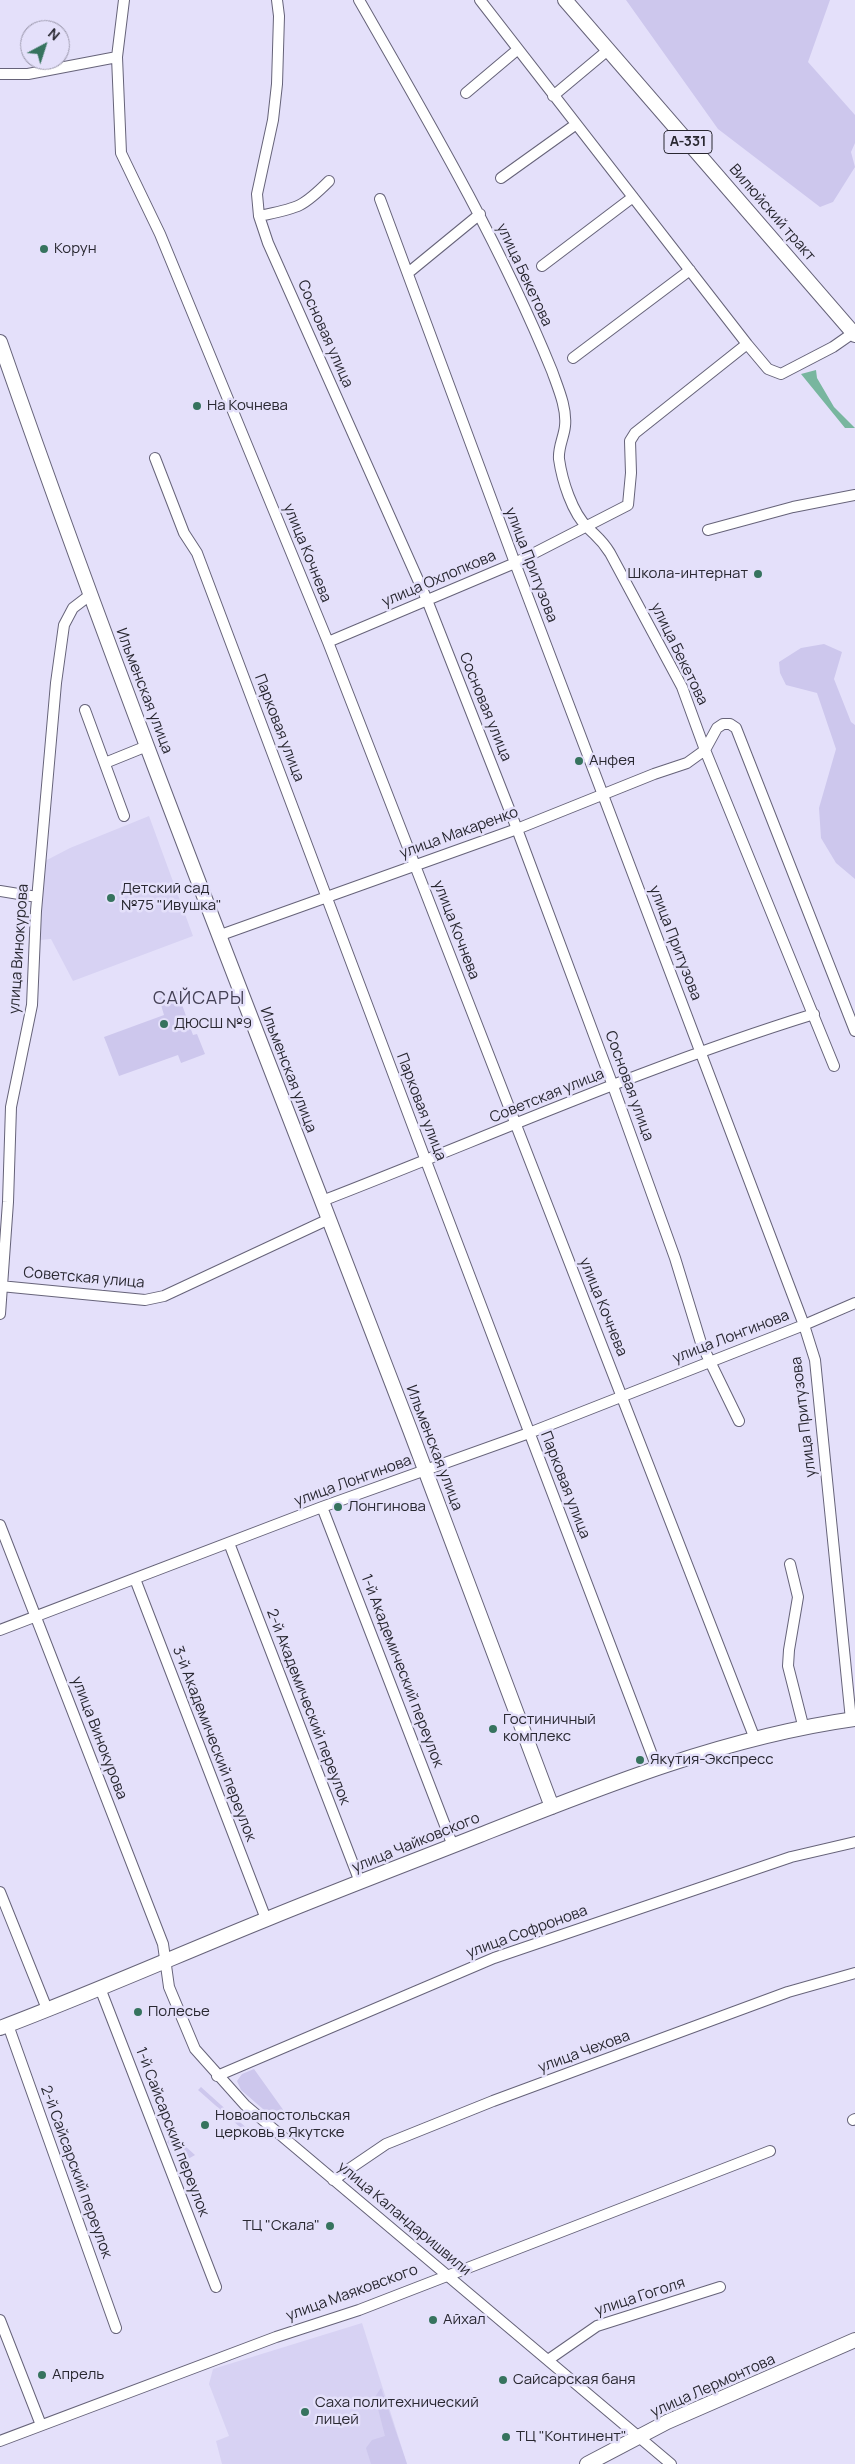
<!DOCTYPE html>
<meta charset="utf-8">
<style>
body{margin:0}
#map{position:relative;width:855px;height:2464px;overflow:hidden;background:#e4e0fa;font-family:Manrope,sans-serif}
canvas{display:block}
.north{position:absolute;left:20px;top:20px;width:50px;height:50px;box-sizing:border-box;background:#e4e0fa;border:1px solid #9996aa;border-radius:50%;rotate:40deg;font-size:14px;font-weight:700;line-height:20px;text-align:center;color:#292831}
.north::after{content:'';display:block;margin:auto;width:18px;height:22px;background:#36735e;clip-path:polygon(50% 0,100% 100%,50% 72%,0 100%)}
</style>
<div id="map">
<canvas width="855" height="2464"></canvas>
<div class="north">N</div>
</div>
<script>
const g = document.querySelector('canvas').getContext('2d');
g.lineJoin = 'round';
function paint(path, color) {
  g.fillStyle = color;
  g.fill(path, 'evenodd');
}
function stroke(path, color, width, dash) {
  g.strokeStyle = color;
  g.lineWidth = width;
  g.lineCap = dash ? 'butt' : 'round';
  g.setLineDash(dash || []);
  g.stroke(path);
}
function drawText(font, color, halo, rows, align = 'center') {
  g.font = font + ' Manrope,sans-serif';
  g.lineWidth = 5;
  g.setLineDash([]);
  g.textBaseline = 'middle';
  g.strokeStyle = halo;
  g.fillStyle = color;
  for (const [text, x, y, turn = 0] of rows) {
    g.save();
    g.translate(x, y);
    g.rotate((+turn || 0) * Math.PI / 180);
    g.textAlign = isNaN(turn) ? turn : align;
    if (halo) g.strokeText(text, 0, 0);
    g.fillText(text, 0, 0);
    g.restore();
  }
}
paint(new Path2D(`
 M149,816L193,936L73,981L51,939L40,940L45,861L70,848Z
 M362,2323L407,2464H222L216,2441L229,2436L209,2384L213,2369Z`), '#d7d2f3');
paint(new Path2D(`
 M626,0H830L808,62L855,115V143L851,152L855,167L833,202L820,207L718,129Z
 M824,644L842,652L834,679L851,722L855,725V879L836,863L821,838L819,808L836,749L817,693L786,685L780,673L779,662L801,648Z
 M177,991L193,1035L197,1034L205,1054L181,1063L178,1055L119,1076L104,1037L164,1015L159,998Z
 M254,2069L284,2111L278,2122L241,2090L237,2081L242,2074Z
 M201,2087L251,2132L249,2135L198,2090Z
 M173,2135L195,2155L188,2159L185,2156L181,2158L167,2142Z
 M381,2388L407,2464H371L366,2448L372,2440L385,2436L375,2397Z`), '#cdc7ed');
paint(new Path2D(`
 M816,370L817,378L834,407L855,428H845L801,374Z`), '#78b69f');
const minor = new Path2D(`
 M124,0L117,57L121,153L160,234L328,642L755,1739
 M277,0L279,16L277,84L273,120L257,194L259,216L268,243L427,600L517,829L613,1086L675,1258L701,1343L739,1421
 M359,0C429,122 499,241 552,371C558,388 567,408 565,426C564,437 558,447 559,459C562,480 572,513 588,528C598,538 602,540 610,553L682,687L705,750L834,1066
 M0,74H28L117,57
 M466,93L517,50
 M553,96L608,50
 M501,178L575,125
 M380,199L515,563L804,1325L815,1360L851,1720
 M259,216C297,208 301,209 329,181
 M542,266L633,197
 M408,273L480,214
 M747,344L768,369L781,374L833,347L853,333
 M573,358L690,270
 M155,458L184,533L197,553L426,1161L657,1768
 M708,530L793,507L855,495
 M328,642L515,563L628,505L631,473L630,441L635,433L747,344L480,0
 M85,710L124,816
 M105,763L147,746
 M0,891L37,897
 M218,936L517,829L654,774L687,763L705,750L717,728L723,724H730L736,728L855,1031
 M322,1201C485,1138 646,1066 814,1014
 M0,1286L145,1300L164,1296L329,1219
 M0,1314L8,1202L11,1107L32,1005L36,911L56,683L64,625L73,608L90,595
 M322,1507L453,1846
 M0,1525L163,1944L169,1987L195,2049L245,2105L671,2464
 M229,1543L360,1882
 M790,1564L798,1597L789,1650L788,1666L804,1729
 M135,1579L266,1919
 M0,1630L322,1507L529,1433L804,1325L855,1303
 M0,1892L47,2009
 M100,1988L216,2287
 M8,2025L116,2328
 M217,2076L494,1958L791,1857L855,1842
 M853,2120L855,2119
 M333,2180L386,2144L493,2101L788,1992L855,1973
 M0,2320L41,2425
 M548,2360L597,2326L720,2287
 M0,2441L276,2337L359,2310L770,2151`);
const major = new Path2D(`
 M565,0L855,335
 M0,342C100,630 210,913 320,1196C399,1399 476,1603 552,1807
 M0,2028C90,1994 178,1955 267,1919C338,1890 409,1863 480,1835C601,1787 725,1737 855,1719
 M587,2464L667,2422L855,2340`);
stroke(minor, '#666379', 12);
stroke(major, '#666379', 16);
stroke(minor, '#fff', 10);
stroke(major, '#fff', 14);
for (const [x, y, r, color] of [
 [44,249,5,"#36735e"],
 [197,406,5,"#36735e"],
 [758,574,5,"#36735e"],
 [579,761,5,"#36735e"],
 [111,898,5,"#36735e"],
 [164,1024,5,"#36735e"],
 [338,1507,5,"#36735e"],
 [493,1729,5,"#36735e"],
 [640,1760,5,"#36735e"],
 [138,2012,5,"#36735e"],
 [205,2125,5,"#36735e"],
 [330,2226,5,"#36735e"],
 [433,2320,5,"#36735e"],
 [42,2375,5,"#36735e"],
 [503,2380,5,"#36735e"],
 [305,2412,5,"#36735e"],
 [506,2437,5,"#36735e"]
]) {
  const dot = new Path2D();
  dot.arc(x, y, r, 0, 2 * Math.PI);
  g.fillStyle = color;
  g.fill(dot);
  stroke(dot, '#e4e0fa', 2);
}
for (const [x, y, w] of [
 [688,142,48]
]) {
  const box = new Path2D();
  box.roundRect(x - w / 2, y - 11.5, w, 23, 4);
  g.fillStyle = '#e4e0fa';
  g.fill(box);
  stroke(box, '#292831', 1);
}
drawText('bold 14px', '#292831', null, [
 ["А-331",688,142]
]);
drawText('15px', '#292831', '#e4e0fa', [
 ["Вилюйский тракт",772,213,49],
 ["улица Бекетова",524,275,65],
 ["Сосновая улица",325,334,66],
 ["улица Кочнева",307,553,68],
 ["улица Притузова",531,565,69],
 ["улица Охлопкова",439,579,-23],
 ["улица Бекетова",679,654,64],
 ["Ильменская улица",144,691,69],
 ["Сосновая улица",485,707,68],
 ["Парковая улица",279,728,69],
 ["улица Макаренко",459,833,-20],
 ["улица Кочнева",456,930,69],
 ["улица Притузова",675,943,69],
 ["улица Винокурова",19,949,-86],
 ["Ильменская улица",288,1070,69],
 ["Сосновая улица",629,1086,70],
 ["Советская улица",547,1096,-22],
 ["Парковая улица",421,1107,69],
 ["Советская улица",84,1278,5],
 ["улица Кочнева",603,1307,68],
 ["улица Лонгинова",731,1337,-21],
 ["улица Притузова",804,1417,-97],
 ["Ильменская улица",434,1448,69],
 ["улица Лонгинова",353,1481,-20],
 ["Парковая улица",565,1485,69],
 ["1-й Академический переулок",402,1671,69],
 ["2-й Академический переулок",308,1707,69],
 ["улица Винокурова",99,1738,69],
 ["3-й Академический переулок",214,1744,69],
 ["улица Чайковского",416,1843,-22],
 ["улица Софронова",527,1932,-20],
 ["улица Чехова",584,2052,-20],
 ["1-й Сайсарский переулок",172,2132,69],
 ["2-й Сайсарский переулок",76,2172,70],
 ["улица Каландаришвили",404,2219,40],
 ["улица Маяковского",352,2293,-20],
 ["улица Гоголя",640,2297,-18],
 ["улица Лермонтова",713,2386,-24]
]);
drawText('15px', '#292831', '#e4e0fa', [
 ["Корун",54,249],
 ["На Кочнева",207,406],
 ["Школа-интернат",748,574,"right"],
 ["Анфея",589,761],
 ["Детский сад",121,889],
 ["№75 \"Ивушка\"",121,906],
 ["ДЮСШ №9",174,1024],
 ["Лонгинова",348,1507],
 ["Гостиничный",503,1720],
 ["комплекс",503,1737],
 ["Якутия-Экспресс",650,1760],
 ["Полесье",148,2012],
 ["Новоапостольская",215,2116],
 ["церковь в Якутске",215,2133],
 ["ТЦ \"Скала\"",320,2226,"right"],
 ["Айхал",443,2320],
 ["Апрель",52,2375],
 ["Сайсарская баня",513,2380],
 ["Саха политехнический",315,2403],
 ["лицей",315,2420],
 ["ТЦ \"Континент\"",516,2437]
], 'left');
g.letterSpacing = '1px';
drawText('18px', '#454156', '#e4e0fa', [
 ["САЙСАРЫ",199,999]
]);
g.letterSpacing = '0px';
</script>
